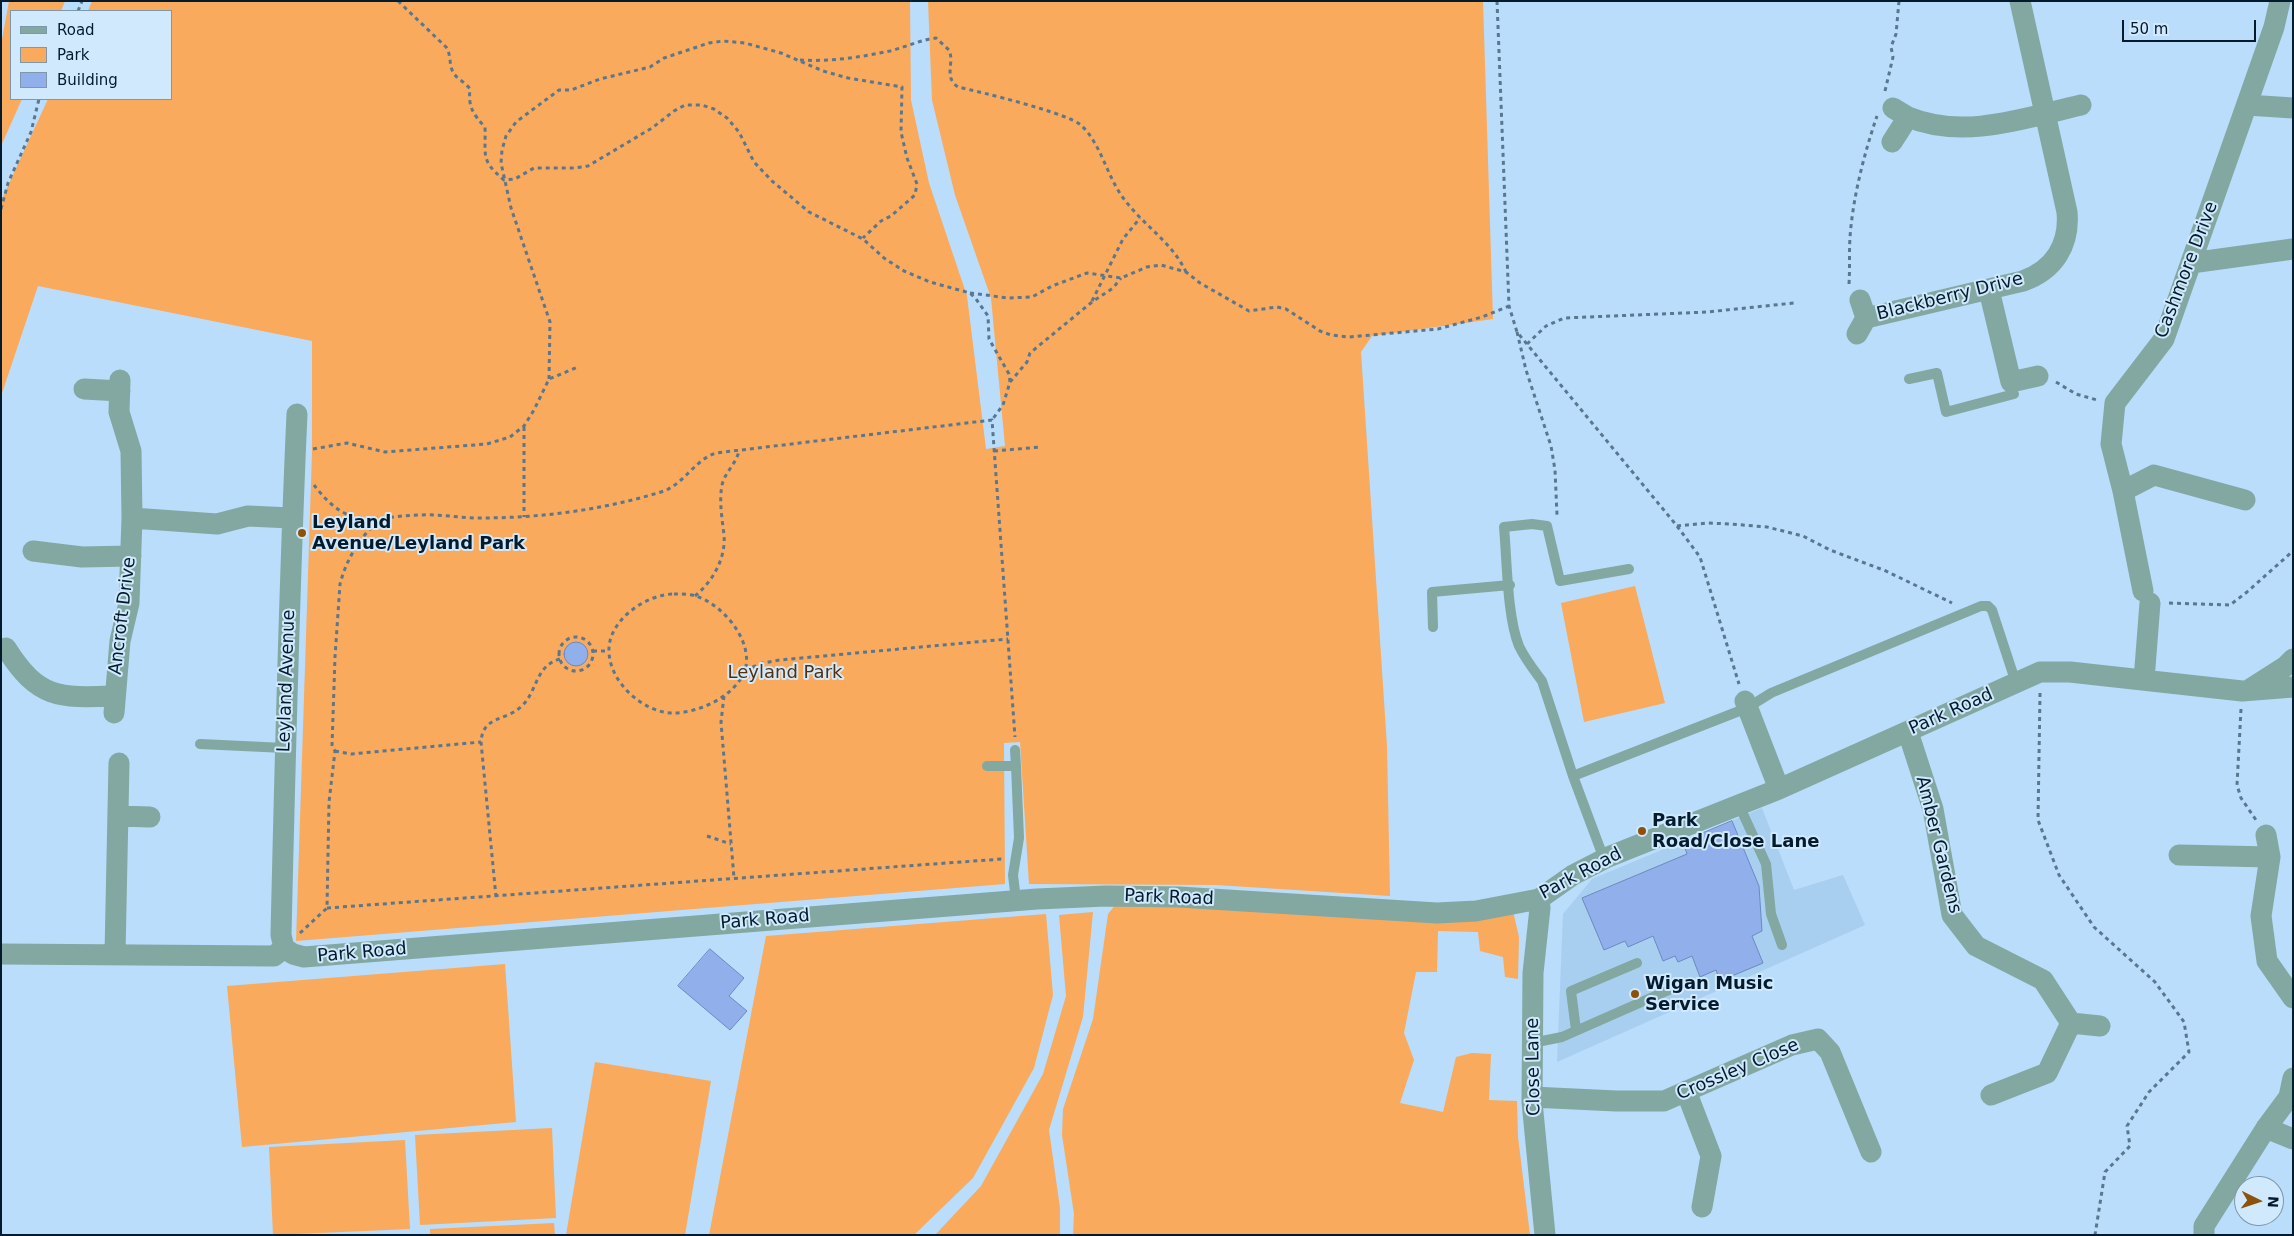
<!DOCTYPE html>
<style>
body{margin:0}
#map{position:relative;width:2294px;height:1236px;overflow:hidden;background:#b9ddfb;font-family:"DejaVu Sans",sans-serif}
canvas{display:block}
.frame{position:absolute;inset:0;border:2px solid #031b2d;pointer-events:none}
.legend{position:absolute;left:10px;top:10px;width:162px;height:90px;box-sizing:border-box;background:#d1e9fd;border:1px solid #7f97aa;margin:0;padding:6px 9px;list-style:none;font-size:15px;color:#031b2d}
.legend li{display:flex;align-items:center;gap:10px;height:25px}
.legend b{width:25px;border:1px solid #7f97aa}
.north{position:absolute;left:2234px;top:1176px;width:50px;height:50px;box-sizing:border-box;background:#d1e9fd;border:1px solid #7f97aa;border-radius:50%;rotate:94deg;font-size:14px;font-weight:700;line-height:20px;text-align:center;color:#031b2d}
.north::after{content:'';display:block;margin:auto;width:18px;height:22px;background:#8c520c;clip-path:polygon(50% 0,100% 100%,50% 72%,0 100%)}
.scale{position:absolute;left:2122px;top:20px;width:134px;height:22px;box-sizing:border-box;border:2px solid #031b2d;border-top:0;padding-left:6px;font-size:15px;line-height:18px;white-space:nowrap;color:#031b2d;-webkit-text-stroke:4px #d1e9fd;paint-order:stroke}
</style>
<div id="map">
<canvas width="2294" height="1236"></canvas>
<div class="frame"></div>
<ul class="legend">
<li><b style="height:6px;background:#82a8a1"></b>Road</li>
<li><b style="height:14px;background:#f9aa5c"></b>Park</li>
<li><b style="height:14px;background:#90afeb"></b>Building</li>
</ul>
<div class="north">N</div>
<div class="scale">50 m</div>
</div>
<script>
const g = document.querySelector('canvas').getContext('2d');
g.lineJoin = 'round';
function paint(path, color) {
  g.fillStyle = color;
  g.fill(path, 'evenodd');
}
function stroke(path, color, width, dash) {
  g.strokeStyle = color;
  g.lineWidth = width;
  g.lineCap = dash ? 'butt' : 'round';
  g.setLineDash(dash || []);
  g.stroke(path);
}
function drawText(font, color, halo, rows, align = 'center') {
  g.font = font + ' "DejaVu Sans",sans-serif';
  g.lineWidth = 4;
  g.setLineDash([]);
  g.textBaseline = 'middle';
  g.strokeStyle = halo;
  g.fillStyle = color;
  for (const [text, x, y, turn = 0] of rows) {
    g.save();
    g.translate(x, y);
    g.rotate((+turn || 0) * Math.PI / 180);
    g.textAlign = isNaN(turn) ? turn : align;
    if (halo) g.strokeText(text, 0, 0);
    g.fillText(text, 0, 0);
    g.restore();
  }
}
paint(new Path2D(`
 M1762,808L1794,890L1843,875L1865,925L1557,1062L1563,914L1592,879Z`), '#a8cff0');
paint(new Path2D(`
 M9,1H65L61,11H11V99H22L1,146V45Z
 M92,1H910L911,100L929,183L967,296L986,449L1005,446L991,298L955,195L932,100L928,1H1483L1493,319L1372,336L1361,352L1387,746L1390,896L1216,885L1029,884L1020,742L1004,743L1005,884L296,941L312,453V341L38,286L1,396V201L48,99H171V11H88Z
 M1635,586L1665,703L1584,722L1561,603Z
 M1116,904L1513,911L1519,937L1518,979L1505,977L1503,957L1480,951L1478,932L1438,931L1437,972H1416L1404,1033L1414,1060L1400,1103L1443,1112L1456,1057L1472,1053L1491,1054L1489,1100L1517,1101L1518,1137L1530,1235H1073L1074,1214L1062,1135L1063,1109L1093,1019L1108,914Z
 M1093,912L1083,1017L1049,1130L1060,1208V1235H935L981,1186L1043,1074L1066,996L1059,915Z
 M1046,914L1053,995L1034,1068L973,1178L914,1235H709L766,936Z
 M505,964L516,1122L242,1147L227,986Z
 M595,1062L711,1081L685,1235H566Z
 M552,1128L556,1218L420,1225L415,1135Z
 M405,1140L410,1229L273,1235L269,1147Z
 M554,1223L555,1235H430V1229Z`), '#f9aa5c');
const building = new Path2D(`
 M564 654a12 12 0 1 1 24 0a12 12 0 1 1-24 0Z
 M1732,821L1759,886L1762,931L1752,936L1763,963L1720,981L1716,970L1700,977L1692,956L1678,962L1675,956L1663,961L1653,936L1628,947L1625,941L1604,950L1582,898L1687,854L1685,848L1704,840L1701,834Z
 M710,949L744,978L729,996L747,1011L730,1030L678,986Z`);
paint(building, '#90afeb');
stroke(building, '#6c89c2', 1);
stroke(new Path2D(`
 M398,1L446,47C452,55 448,67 455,75C459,80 466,83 470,89C468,107 473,114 485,127C486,156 480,160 504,180L515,179L534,168H574L588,166L652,128L674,111L685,105H702L714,109L727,118L739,132L754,162L772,181L809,212L863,239L884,258L904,271L930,282L970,293L976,299L988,316L989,339L1009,374L1010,382L1003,405L992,420
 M1497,1L1509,306L1517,332L1677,526L1700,557L1739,684
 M78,11L82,1
 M800,60C830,62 861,57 890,51C906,47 920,40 936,38L949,50C955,63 943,77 958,87C980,92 1069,113 1082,126C1102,146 1107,177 1124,199C1143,225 1172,242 1186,272
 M1885,91L1893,57L1891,47L1896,34L1899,1
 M1,209L8,183L31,132L39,99
 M1849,284C1850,268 1849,253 1850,237C1853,197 1864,154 1877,116
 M970,293L1008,298L1032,297L1052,286L1087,273L1121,278L1147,267L1161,265L1186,272L1200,283L1249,311L1277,307L1286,309L1320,331L1331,335L1349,337L1438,329L1482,317L1509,306
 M1092,301L1123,239L1140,218
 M1517,332L1526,370L1551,446L1555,470L1557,515L1555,517
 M1527,344L1546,326L1564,318L1707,312L1794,303
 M549,379L550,322L511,208L501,163L502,150L506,136L516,122L559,90H571L600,79L650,67L664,58L709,43L723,41L745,43L781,53L823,71L848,78L902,87L901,132L907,158L917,184L915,195L891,216L881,221L863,238
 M1010,382L1027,362L1030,353L1092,302L1113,288L1121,278
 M2056,382L2076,394L2097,400
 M524,427V517
 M313,449L347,443L385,452L487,444L510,437L524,426L534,410L549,379L578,367
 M994,451L1041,447
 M314,485C323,497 337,512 352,516C374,522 397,515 420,515C440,514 460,518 480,518C541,518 602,510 661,492C684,485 694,460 716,453L992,420L1015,737
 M1677,526L1708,523L1731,524L1767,527L1803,536L1830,550L1886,571L1952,603
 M674,594C681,594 689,594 696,596C722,604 754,641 745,670C736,696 699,713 673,713C644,713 610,683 609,652C607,621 646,594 674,594Z
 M695,596C713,581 726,558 724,535C722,518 719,501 722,485C725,472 736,464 739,451
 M2169,603L2230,605L2247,592L2293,551
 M559 654a17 17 0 1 1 34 0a17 17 0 1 1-34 0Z
 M593,651H609
 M745,670L763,663L780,660L1008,639
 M2040,693L2038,820L2059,875L2094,927L2155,982L2184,1022L2189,1052L2149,1092L2127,1126L2130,1146L2105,1172L2095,1235
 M724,696L721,722L734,878
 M2241,709L2237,785L2241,798L2256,820
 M335,751L351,754L481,742
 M707,836L731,844
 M496,897L481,742C483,715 505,722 522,706C538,690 535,666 560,659
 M327,908L1002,859
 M300,933L327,908L329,802L335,751L332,746L335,657L340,584C346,560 360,537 379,520`), '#5a778f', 3, [4, 4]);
stroke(new Path2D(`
 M1909,379L1937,373L1946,412L2014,394
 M1433,627L1432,592L1510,585
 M200,744L285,748
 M987,766H1016L1015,750
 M1573,776L1747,708L1771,693L1981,606H1988L1992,610L2016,683
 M1739,805L1766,864L1771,914L1782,945
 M1604,859L1573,776L1542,681C1534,670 1525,659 1519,646C1507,617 1507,559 1504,527L1532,524L1547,526L1560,581L1629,569
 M1016,900L1013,875L1019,838L1016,766
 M1576,1030L1571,991L1637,963
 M1532,1043L1562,1037L1687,982`), '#82a8a1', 10);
stroke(new Path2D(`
 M2247,105L2293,108
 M1908,117C1964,140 2025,118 2081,105
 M1892,142L1908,117L1893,108
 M2191,263L2293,249
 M1989,290L2011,382L2038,376
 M1866,318L2023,281C2054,270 2070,245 2067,212L2020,1
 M1857,334L1866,318L1860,300
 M84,389L120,391
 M2123,491L2154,475L2245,500
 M132,518L217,524L248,516L291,518
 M33,551L82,557L131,556
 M2143,591L2123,491L2111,444L2115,403L2164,339L2274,27L2280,1
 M6,648C38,699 59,698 114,696
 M2144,680L2150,603
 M2250,689L2286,666L2293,659
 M1745,701L1779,789
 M114,713L120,641L129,603L132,518L131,451L119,412L120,380
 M1908,732L1933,809L1952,915L1976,946L2043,980L2071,1023L2047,1073L1991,1095
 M118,816L150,817
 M2179,855L2270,857L2266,835
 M2270,857L2261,916L2267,961L2293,998
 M1539,899L1540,908L1533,973L1532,1102L1545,1235
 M284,948L281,935C285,761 289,587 297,414
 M1,954L274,956L284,948L293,954L304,957L1037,899L1106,896L1179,897L1437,913L1476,911L1539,899L1573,875L1608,857L1779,789L2040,672H2070L2242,691L2293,687
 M115,954L119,763
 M2071,1023L2100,1026
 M1686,1091L1711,1156L1702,1207
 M1532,1097L1616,1101H1664L1792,1045L1818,1039L1830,1052L1871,1152
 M2266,1128L2293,1139
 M2204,1235V1226L2266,1128L2289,1097L2293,1078`), '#82a8a1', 21);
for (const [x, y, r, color] of [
 [302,533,5,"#8c520c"],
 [1642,831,5,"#8c520c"],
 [1635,994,5,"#8c520c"]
]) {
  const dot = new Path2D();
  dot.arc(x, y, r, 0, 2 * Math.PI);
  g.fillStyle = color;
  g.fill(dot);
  stroke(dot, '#d1e9fd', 2);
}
drawText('18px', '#031b2d', '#d1e9fd', [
 ["Cashmore Drive",2187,270,-69],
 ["Blackberry Drive",1950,297,-14],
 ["Ancroft Drive",123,616,-83],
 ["Leyland Avenue",287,681,-88],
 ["Park Road",1951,712,-24],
 ["Amber Gardens",1938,845,76],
 ["Park Road",1581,874,-28],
 ["Park Road",1169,898,2],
 ["Park Road",765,920,-5],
 ["Park Road",362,953,-5],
 ["Close Lane",1534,1067,-91],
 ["Crossley Close",1738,1070,-23]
]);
drawText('bold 18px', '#031b2d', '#d1e9fd', [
 ["Leyland",312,523],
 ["Avenue/Leyland Park",312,544],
 ["Park",1652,821],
 ["Road/Close Lane",1652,842],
 ["Wigan Music",1645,984],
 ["Service",1645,1005]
], 'left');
drawText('18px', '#53300b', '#d1e9fd', [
 ["Leyland Park",785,673]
]);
</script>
